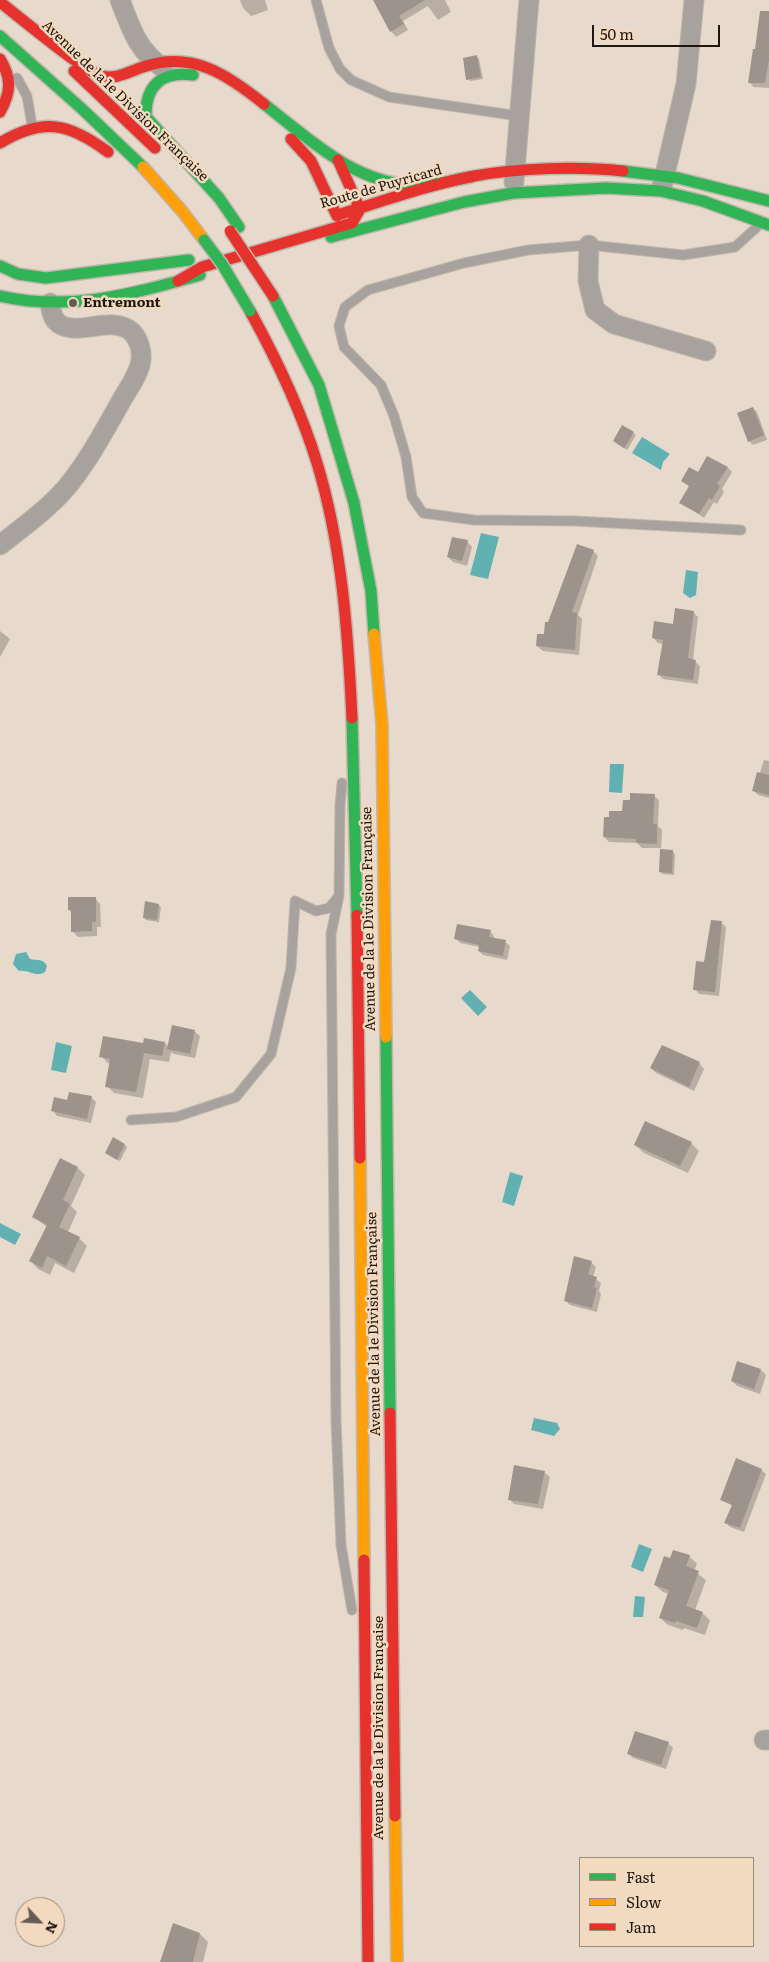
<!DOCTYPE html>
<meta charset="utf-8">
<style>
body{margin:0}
#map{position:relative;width:769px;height:1962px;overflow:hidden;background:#e7dacc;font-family:Literata,serif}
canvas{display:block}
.legend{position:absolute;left:579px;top:1857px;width:175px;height:90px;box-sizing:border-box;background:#f2dac1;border:1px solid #9e8c79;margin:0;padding:6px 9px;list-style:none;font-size:15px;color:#1f160d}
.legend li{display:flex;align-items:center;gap:10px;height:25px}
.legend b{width:25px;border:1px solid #9e8c79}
.north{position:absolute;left:15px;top:1897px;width:50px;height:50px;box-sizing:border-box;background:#f2dac1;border:1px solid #9e8c79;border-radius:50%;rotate:115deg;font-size:14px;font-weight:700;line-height:20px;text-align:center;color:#1f160d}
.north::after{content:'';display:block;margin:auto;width:18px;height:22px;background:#655b50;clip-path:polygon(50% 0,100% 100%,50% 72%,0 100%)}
.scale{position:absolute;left:592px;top:25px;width:128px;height:22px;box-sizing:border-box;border:2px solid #1f160d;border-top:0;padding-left:6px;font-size:15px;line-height:18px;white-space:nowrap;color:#1f160d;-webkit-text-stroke:4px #f2dac1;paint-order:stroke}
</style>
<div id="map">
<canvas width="769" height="1962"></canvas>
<ul class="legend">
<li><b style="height:6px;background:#30b455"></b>Fast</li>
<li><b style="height:6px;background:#ff9f0a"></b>Slow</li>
<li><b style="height:6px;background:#e5322d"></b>Jam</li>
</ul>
<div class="north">N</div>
<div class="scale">50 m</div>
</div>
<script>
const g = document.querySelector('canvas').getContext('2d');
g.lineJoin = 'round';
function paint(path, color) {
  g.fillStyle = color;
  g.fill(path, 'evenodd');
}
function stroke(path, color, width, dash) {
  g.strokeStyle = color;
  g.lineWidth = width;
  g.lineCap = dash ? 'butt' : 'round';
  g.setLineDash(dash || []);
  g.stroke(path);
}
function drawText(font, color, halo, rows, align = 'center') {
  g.font = font + ' Literata,serif';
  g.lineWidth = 5;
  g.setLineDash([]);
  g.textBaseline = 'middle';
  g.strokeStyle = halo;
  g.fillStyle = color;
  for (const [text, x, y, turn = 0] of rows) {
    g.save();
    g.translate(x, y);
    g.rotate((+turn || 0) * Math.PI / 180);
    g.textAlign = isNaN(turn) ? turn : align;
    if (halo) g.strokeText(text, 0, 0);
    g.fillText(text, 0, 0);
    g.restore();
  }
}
paint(new Path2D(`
 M642,437L670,454L663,462L661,470L632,453Z
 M481,533L499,537L488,579L470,575Z
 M686,570L698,572L696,595L690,598L683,593Z
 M610,764H624L622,793L609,792Z
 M26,952L30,959C37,961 43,958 47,966L45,972C35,978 29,969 19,971L13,964L16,954Z
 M470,990L487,1007L478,1016L461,998Z
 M56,1042L72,1046L66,1073L51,1070Z
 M510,1172L523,1176L514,1206L502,1202Z
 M0,1223L21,1234L15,1245L0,1237Z
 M534,1418L557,1423L560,1429L554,1436L531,1430Z
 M639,1544L652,1549L643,1572L631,1567Z
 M635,1596L645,1597L643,1617H633Z`), '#61b1b3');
paint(new Path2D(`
 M240,0H265L268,10L251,16L243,8Z
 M374,0H445L451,12L438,20L428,6L403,21L408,30L396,37L391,31Z
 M769,37V88L754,87L749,82Z
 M477,57L479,59L483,79L470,81L468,79Z
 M753,408L757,412L767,440L753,445L749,441Z
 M623,426L636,435L627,450L616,443Z
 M728,468L732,472L722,489L724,492L717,504L714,502L704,518L681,502L690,487L683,481L698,474Z
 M467,541L472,547L467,566L453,562L448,557Z
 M593,551L598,556L578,615L582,619L579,655L543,651L537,646L545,635L549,624Z
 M693,612L698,617L693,660L700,666L698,684L663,679L658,674L664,644L658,643L653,638Z
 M0,631L10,639L0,657Z
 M764,760L769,761V798L758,795L754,791Z
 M654,796L659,800L658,826L662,830L661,848H642L637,843L609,842L604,837L631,802Z
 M672,851L675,854L674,875L662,874L660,872Z
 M95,898L100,904L101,927H97V936L78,937L72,931V913L69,910Z
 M159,905L161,907L159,922L146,920L144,917Z
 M721,923L726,927L719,996L699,994L695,989Z
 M490,931L494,936V939L505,942L510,946L507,960L483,955L479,951L480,947L460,943L456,938Z
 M194,1031L200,1036L195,1058L174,1054L171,1052L169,1062L150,1059L143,1098L114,1093L107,1086L111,1064L108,1063L101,1056L144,1044L165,1043L169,1047Z
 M699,1063L704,1069L694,1091L656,1073L651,1068Z
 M91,1097L96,1102L91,1123L57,1116L53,1111L68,1101Z
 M691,1143L699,1151L688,1173L644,1153L635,1145Z
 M125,1145L127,1147L120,1161L109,1155Z
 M78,1168L85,1175L71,1206L77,1212L68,1232L79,1238L87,1246L74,1273L55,1263L50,1275L38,1269L31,1261L47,1227L34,1217Z
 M591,1262L596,1267L593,1277L601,1283L599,1291L601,1294L597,1312L570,1305L565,1300Z
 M738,1362L761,1370L766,1375L760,1394L737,1386L732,1381Z
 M761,1470L766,1474L744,1532L730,1527L726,1523L733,1506L722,1499Z
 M544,1472L550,1477L543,1509L514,1504L509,1499Z
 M689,1556L697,1564L694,1571L706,1580L695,1610L702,1613L710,1620L705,1635L684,1628L683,1630L668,1625L660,1618L669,1594L663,1592L655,1585L671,1560Z
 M668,1743L673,1748L666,1769L633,1758L628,1753Z
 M200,1934L208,1942L203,1962H161Z`), '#0003');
paint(new Path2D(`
 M373,0H425L399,16L404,24L390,32Z
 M760,11H769V60L765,83H748L753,49H755Z
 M477,55L481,77L466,80L463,58Z
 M753,407L764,435L748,442L737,413Z
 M622,425L634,432L624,448L613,441Z
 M707,456L728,467L717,484L720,486L712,500L709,498L699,514L679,503L689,486L681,481L689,467L698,472Z
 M452,537L468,540L462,561L447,557Z
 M577,544L594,550L572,612L577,613L575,650L536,646L537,634H544L545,622H548Z
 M675,608L694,611L688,658L696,660L693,680L657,675L663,640L652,638L654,621L673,624Z
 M757,772L769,775V795L752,791Z
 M630,793L655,794L653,824H657V844L636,843V839L603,837L604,817H609V811H622L623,800H630Z
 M660,849L673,850L672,873L659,872Z
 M68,897H96V922H92V931L71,932V910H68Z
 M145,901L159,904L157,920L143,918Z
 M711,920L722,921L715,992L693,990L696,961L704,962Z
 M457,924L491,930L489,937L506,940L503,956L478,951L479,945L454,939Z
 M172,1025L195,1030L190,1054L167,1049Z
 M103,1036L143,1043L144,1038L165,1042L162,1056L144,1053L136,1092L105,1087L110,1059L99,1057Z
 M662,1045L700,1062L689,1087L650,1068Z
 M69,1092L92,1096L87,1119L51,1111L54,1097L67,1100Z
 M645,1121L692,1142L680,1166L634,1145Z
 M113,1137L125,1144L117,1160L105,1153Z
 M60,1158L78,1167L63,1200L70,1204L59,1227L80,1237L66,1266L47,1256L42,1268L29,1261L47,1225L32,1217Z
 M574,1256L592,1261L588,1274L597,1277L594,1287L597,1288L592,1308L564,1301Z
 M737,1361L761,1369L754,1389L731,1381Z
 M736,1458L762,1469L740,1528L724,1523L732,1505L720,1500Z
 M514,1465L545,1471L538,1504L508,1500Z
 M673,1550L690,1555L686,1566L699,1571L686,1606L703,1612L697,1628L676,1621L675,1623L659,1618L669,1590L654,1585L664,1556L670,1558Z
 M635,1731L669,1742L661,1765L627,1754Z
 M173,1923L200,1933L193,1962H160Z`), '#9e938b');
const lane = new Path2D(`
 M316,0L329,48L340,69L351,80L389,97L519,116
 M17,78L27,96L32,125
 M741,530L575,521L474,520L423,513L412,497L406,457L394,416L381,385L344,347L339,326L345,307L368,290L464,263L528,250L589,245L683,255L735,247L758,226
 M342,783L340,805L339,896L331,934L336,1420L341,1545L352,1610
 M131,1120L176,1117L236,1097L271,1054L291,968L295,901L316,911L329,908L339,896`);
const street = new Path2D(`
 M120,0C131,28 137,50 163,68
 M514,182L529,0
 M662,187L686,84L694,0
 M589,245L588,281L595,310L614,324L706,351
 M0,545C23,527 47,510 66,488C87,463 103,433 119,405C126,391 139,376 141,360C142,351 139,340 132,332C112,313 73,340 56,321C52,317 51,309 50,303
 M764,1740H769`);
const fast = new Path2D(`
 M0,36L81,108L143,167
 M193,75C162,71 145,85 146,117L219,198L239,227
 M264,104C309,139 357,186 418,185C436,185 453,180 471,177
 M623,171L678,178L769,201
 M331,237L464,202L513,193L606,188L661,191L703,201L769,225
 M0,266L18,274L46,278L189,260
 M0,296C71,312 131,294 200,275
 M273,296L319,385L354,503L371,591L374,634
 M352,718L357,915
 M386,1037L390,1413`);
const slow = new Path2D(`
 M143,167L182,211L204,240
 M374,634L382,725L386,1037
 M360,1158L364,1560
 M395,1816L397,1962`);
const jam = new Path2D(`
 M0,2C24,21 48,41 73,59C82,65 91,73 102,76C116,80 130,71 143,67C192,50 228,75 264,104
 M0,59C12,78 11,93 0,112
 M74,71L155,148
 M291,139L311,161L337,216
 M0,143C43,117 69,123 108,152
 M338,215C383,201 428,185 474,176C519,168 578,166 623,171
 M178,281L202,267L352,223L360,209L338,160
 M250,311C277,360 301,410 317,463C342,545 348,633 352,718
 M357,915L360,1158
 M390,1413L395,1816
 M364,1560L368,1962`);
stroke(lane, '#c1b7ac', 11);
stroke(street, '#c1b7ac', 21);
stroke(fast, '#c1b7ac', 14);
stroke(slow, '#c1b7ac', 14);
stroke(jam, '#c1b7ac', 14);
stroke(lane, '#a7a29d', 9);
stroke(street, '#a7a29d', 19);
stroke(fast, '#30b455', 11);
stroke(slow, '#ff9f0a', 11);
stroke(jam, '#e5322d', 11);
const fastBridge = new Path2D(`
 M204,240L222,264L250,311`);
const jamBridge = new Path2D(`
 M230,231L273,296`);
stroke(fastBridge, '#c1b7ac', 14, []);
stroke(jamBridge, '#c1b7ac', 14, []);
stroke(fastBridge, '#30b455', 11);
stroke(jamBridge, '#e5322d', 11);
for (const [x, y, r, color] of [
 [73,303,5,"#655b50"]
]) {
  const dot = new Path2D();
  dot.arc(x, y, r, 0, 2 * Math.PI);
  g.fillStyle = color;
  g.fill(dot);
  stroke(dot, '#f2dac1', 2);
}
drawText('14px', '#1f160d', '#f2dac1', [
 ["Avenue de la 1e Division Française",125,101,44],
 ["Route de Puyricard",381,187,-16],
 ["Avenue de la 1e Division Française",369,919,-91],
 ["Avenue de la 1e Division Française",374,1324,-91],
 ["Avenue de la 1e Division Française",379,1728,-90]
]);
drawText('bold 14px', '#1f160d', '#f2dac1', [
 ["Entremont",83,303]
], 'left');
</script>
